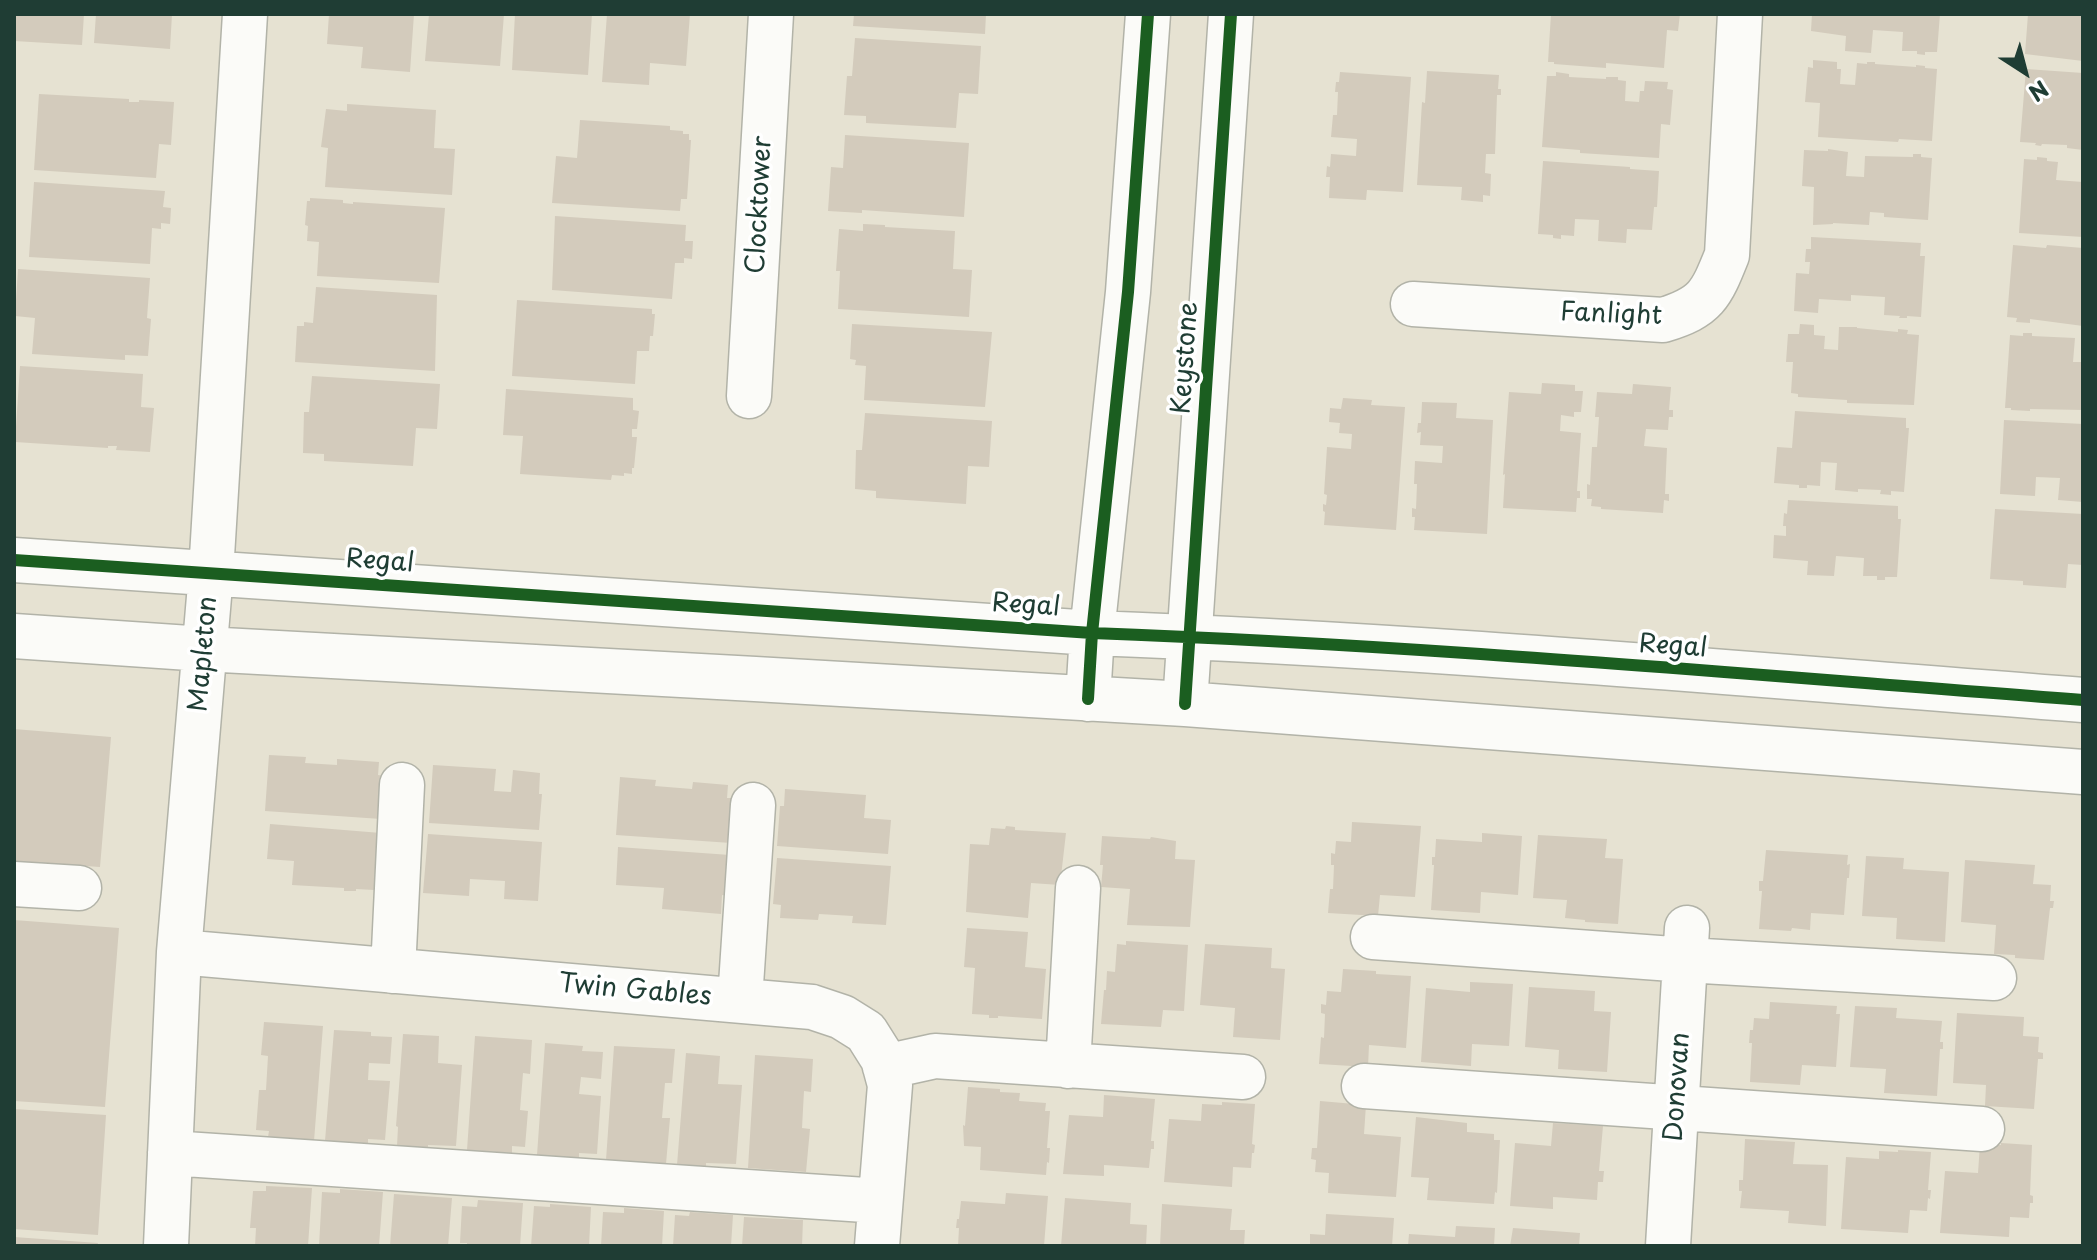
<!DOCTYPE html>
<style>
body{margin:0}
#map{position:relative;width:2097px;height:1260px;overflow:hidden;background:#e6e2d2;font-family:"Playpen Sans",sans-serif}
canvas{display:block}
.frame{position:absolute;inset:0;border:16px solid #1f3d34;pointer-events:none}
.north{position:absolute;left:1985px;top:32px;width:80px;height:80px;-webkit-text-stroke:6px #fff;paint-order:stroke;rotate:144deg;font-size:22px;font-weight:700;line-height:32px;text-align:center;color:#1f3d34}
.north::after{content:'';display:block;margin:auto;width:28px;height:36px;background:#1f3d34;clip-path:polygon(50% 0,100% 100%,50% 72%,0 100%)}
</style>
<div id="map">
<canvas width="2097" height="1260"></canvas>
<div class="frame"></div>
<div class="north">N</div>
</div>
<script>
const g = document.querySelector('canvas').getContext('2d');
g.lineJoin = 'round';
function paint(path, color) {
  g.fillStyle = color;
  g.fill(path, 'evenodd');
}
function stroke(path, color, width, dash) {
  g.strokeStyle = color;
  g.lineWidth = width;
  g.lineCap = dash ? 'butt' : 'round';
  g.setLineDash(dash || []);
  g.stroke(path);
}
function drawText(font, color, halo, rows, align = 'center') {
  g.font = font + ' "Playpen Sans",sans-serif';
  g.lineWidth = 7;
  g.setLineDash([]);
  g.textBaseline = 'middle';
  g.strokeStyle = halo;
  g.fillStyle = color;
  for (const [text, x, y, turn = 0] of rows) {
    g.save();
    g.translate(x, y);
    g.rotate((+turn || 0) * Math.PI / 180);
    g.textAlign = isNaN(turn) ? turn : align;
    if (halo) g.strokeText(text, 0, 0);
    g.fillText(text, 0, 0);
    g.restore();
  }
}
paint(new Path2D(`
 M14,14H84L82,45L14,41Z
 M96,14H172L170,49L94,43Z
 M329,14H414L410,72L361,68L363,47L327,44Z
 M429,14H504L500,66L425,61Z
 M515,14H592L588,75L512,70Z
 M607,14H690L686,66L650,63L649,85L602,82Z
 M854,14H986L985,34L853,26Z
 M1551,14H1618L1634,16V14H1680L1678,31L1667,30L1664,68L1606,63V68L1554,64V62H1548Z
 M1812,14H1940L1937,52H1925V55L1917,54V51H1902L1903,32L1873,30L1871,53L1845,51L1846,36L1811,31Z
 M2028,14H2083V61L2025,54Z
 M855,38L981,46L978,94L959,93L956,128L866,123V116L844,115L847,76H852Z
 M1813,60L1837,62V69H1841L1840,84L1855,85L1857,63L1867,64V62H1875V64L1916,67V65L1925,66V68L1937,69L1932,141L1899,139L1898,142L1818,137L1820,103L1805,102L1808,67L1813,68Z
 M2026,69L2083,73V150L2067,148V145L2042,144L2041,146L2035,145L2036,143L2020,142Z
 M1427,71L1499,75L1498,89H1501V95H1497L1495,154H1486L1485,173L1491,174L1490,196L1483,195V202L1461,200L1462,187L1417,185L1422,102L1425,103Z
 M1340,72L1411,77L1403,192L1367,190L1366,200L1329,198L1330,177H1326L1327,166L1330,167L1331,154L1356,156L1357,139L1331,137L1333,115H1337L1338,92H1335L1336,82H1339Z
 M1556,72L1569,74V77L1606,79V77H1618V80L1626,81L1625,101L1639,102L1640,91H1644L1645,81L1668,82L1667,89L1673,90L1670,125L1661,124L1659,158L1580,153V150L1542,147L1547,76H1556Z
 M39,94L129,99V102H139V100L174,102L171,145L159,144L156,178L34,170Z
 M347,104L436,110L434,148L455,149L452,195L325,187L328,148L321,147L326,109L347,111Z
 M580,120L670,126V130L683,131V134H689V140H691L687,199H681L680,211L552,203L556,156L577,158Z
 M845,135L969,143L964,217L862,210V213L828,211L831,167L843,168Z
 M1828,149L1848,152L1846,176L1864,177L1865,156L1913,157V154H1921V157L1932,158L1928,220L1884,217V213L1870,212L1869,225L1833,223V224L1813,225L1814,187L1802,186L1804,150L1828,151Z
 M2037,157L2047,158V161L2058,162L2056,180L2083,182V237L2019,233L2024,159L2037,160Z
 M1543,161L1630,167V169L1659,171L1657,207H1654L1652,230L1627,229L1626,243L1598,241L1599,220L1575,219L1574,236L1561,235V239L1553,238V235L1538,234Z
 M34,182L165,191L163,207L171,208L170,224L161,223V229L152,228L150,264L29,257Z
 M310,198L343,200V203L353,204V202L445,208L439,283L317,276L319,242L307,241L308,226L305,225L307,201H310Z
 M555,216L686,225L685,241H693L692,259L684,258V263H675L672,299L552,290Z
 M863,224L885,225V227L955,231L953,269L972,270L969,317L838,309L840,271H836L839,229L863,231Z
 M1811,237L1921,243L1920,256H1925L1921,317L1907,316V318H1899L1900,316L1884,315L1885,297L1851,295V301L1819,299L1818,313L1794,311L1796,273L1809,274L1810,262H1805L1806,249H1811Z
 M2013,245L2046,248L2047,245L2083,248V326L2030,319V323L2016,322L2017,318L2007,317Z
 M18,269L150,278L147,318L151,319L148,356L125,355V360L32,354L35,318L15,316Z
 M316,287L437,295L435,371L295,362L297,326H304V322L313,323Z
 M517,300L652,309V314H655L653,336H650L649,351H637L635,384L512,376Z
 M852,324L992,332L985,407L864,400L866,366L855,365L856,360L850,359Z
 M1800,324L1814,325V335L1825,336L1824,349L1838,350L1839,327H1857V328L1898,332V329L1908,330L1907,334L1919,335L1914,405L1847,403V400L1798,397V394L1791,393L1793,362H1786L1788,334H1799Z
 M2023,333H2032V336L2075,338L2073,362H2083V410L2030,409V411L2011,410V408H2005L2010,335L2023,336Z
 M20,366L143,374L141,407L154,408L150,452L116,450L117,446H108V448L15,442Z
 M312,376L440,384L437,429L416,428L413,466L324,461V454L303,453L304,412H309Z
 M1542,383L1575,385V391H1583L1581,412H1574V417L1561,415L1560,431L1581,433L1577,491H1580V498H1577L1576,512L1503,508L1505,474L1503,475L1509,392L1541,394Z
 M1633,384L1671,387L1669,410H1673V417H1669L1668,430L1646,429L1644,446L1667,448L1665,494H1669V501L1664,500L1663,513L1601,509V507L1591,506L1592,499H1587V484L1590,485L1592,447H1597L1599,417H1595L1597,392L1632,394Z
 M506,389L633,398V410L639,411L637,429H632V437H637L634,468H632V474L624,473V476L612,475L611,480L520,474L523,436L503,435Z
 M1343,398L1372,400L1371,405L1405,407L1396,530L1324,525L1325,512L1323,511V504L1326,505L1327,495L1324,494L1327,447L1351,449L1352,434L1339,433L1340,423L1329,422L1330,408L1341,409Z
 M1422,402L1457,403L1456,418L1493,420L1487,534L1414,530L1415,517H1412V508L1416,509L1417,484H1414L1415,461L1442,463L1443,446L1420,445L1421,432L1417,433L1418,423H1421Z
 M1795,411L1906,418V428H1909L1904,492L1891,491V495L1880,494L1881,490L1858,489V492L1835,490L1837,463L1821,462L1820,486L1807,485V488H1799V485L1774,483L1777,447L1792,448Z
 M865,413L992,421L989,467L968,466L966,504L876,498V491L855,489L856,450H862Z
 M2004,420L2083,424V502L2058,500L2060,478L2036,477L2035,496L2000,494Z
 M1788,500L1898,506V519H1901L1897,577H1885V580H1877V576H1863L1864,558L1836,556L1834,576L1807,575L1808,561L1773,558L1774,535L1786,536V526H1783L1784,513L1787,514Z
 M1995,509L2083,514V565L2068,564L2066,588L2023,585V581L1990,579Z
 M14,729L111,737L100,867L14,861Z
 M269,755L306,757L305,763L337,765V759L379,762L378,775L384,776L381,819L265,811Z
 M433,765L496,769L494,791L511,792L513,770L540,773L539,794H542L539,830L429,823Z
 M620,777L656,780L655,786L692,789L693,782L728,785L727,798H734L731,843L616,835Z
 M785,789L866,795L864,818L891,820L888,854L777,846L780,806H784Z
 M1352,822L1421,826L1415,897L1380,895L1378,916L1328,913L1330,889H1333L1334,865H1331V853L1335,854L1336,841L1351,842Z
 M270,824L381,833L378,873H375L374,890L356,889V891H344V888L292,885L294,861L267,859Z
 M1006,826L1015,827V830L1066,833L1060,885L1031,883L1028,918L966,912L970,844L989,845L991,828L1005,829Z
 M1482,833L1522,836L1518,895L1481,892L1480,913L1431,910L1434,865H1432V857H1435L1436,839L1482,842Z
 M428,834L542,842L538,901L504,899L505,881L470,879L469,896L423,893Z
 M1538,835L1607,839L1605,858L1623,859L1618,924L1585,922V920L1565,918L1567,900L1533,898Z
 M1102,836L1150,839L1151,837L1176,841L1175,859L1195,860L1190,927L1127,925L1130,889L1101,887L1103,865H1100Z
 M618,847L730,855L727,896L722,895L721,914L662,909L664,888L616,885Z
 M1766,850L1848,855L1847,865L1850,864L1849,878H1847L1844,915L1811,913L1810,930L1792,928L1791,931L1759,929L1762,891H1759V881H1763Z
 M1866,856L1904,858L1903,869L1949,872L1945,942L1896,939L1897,918L1862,916Z
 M777,858L891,866L886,925L852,923L853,916L819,914L818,920L780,918L781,905L773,904Z
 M1965,860L2035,865L2033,884L2051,885L2050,901H2054L2053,908H2050L2044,960L2015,958V955L1994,954L1996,925L1961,922Z
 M14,920L119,928L105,1107L14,1101Z
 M967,928L1028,932L1025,967L1046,969L1042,1019L998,1016V1018H989V1015L972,1014L975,968L964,967Z
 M1126,941L1188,945L1184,1011L1163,1010L1161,1027L1101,1024L1104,990H1106L1107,971L1115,972L1117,944L1126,945Z
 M1205,944L1272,948L1271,968L1285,969L1280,1040L1233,1037L1235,1008L1200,1005Z
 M1343,969L1376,971V974L1411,976L1406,1048L1369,1045L1368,1067L1319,1064L1321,1037L1324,1038L1325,1014L1321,1013V1004L1326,1005L1327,991L1341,992Z
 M1470,982L1513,984L1509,1046L1472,1044L1471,1066L1421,1062L1426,988L1470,992Z
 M1529,987L1595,991L1594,1011L1611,1012L1607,1072L1558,1069L1559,1050L1525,1047Z
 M1770,1002L1837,1006L1836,1014H1840L1836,1067L1802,1065L1800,1085L1750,1082L1752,1043H1749L1750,1030H1753L1754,1018L1769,1019Z
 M1855,1006L1897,1008L1896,1018L1942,1021L1940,1042H1943V1049H1940L1937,1096L1884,1093L1886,1069L1850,1067Z
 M1957,1013L2024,1017L2023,1036L2039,1037L2038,1052L2043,1053V1059H2038L2034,1109L1985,1106L1986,1085L1953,1083Z
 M264,1022L323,1026L314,1141L268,1137L269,1131L256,1130L259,1090H266L268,1056L261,1055Z
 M334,1030L371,1032V1036L392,1037L390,1064L369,1063L368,1080L390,1081L385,1140L368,1139V1144L325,1141Z
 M403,1034L439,1036L438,1063L462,1065L456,1146L428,1145V1149L397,1146L398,1127L396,1126Z
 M475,1036L532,1040L530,1074L523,1073L520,1110L528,1111L525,1147L512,1146V1153L467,1150Z
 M545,1043L583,1046L582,1051L603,1052L601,1079L581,1077L579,1094L601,1096L597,1154L579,1153V1158L537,1155Z
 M614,1046L675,1049L672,1083H665L662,1118H670L666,1164L606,1160Z
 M686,1053L720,1056L718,1084L742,1085L736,1164L706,1163V1167L677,1165Z
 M755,1055L813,1059L811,1092L804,1091L802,1128L810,1129L806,1172L748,1168Z
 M968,1087L1000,1089V1092L1020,1093L1019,1101L1046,1103L1045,1111H1050L1047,1148H1050L1049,1163L1047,1162L1046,1175L980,1170L981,1147L964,1146L963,1125L965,1126Z
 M1104,1095L1155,1099L1151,1141H1154V1149H1151L1149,1168L1104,1165V1176L1063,1174L1069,1115L1103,1117Z
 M1320,1101L1366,1105L1364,1134L1401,1137L1396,1197L1328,1193L1329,1173L1315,1172L1316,1160L1311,1159L1312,1148H1317Z
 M1222,1102L1255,1104L1252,1144L1255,1145L1254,1153H1252L1251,1168L1233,1167L1232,1187L1164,1182L1169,1119L1201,1121L1202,1104L1222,1105Z
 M14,1109L106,1115L98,1235L14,1229Z
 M1416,1117L1467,1123V1132L1494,1134V1140H1500L1497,1193L1495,1192L1494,1204L1427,1200L1429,1178L1411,1177Z
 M1553,1123L1603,1126L1599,1171H1604L1603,1182H1598L1597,1200L1553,1197V1209L1510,1206L1515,1143L1551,1146Z
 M1745,1139L1795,1142L1793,1164L1828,1165L1826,1226L1788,1223L1789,1211L1740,1208L1742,1191H1739V1180H1743Z
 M2001,1143L2032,1145L2030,1195L2033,1196V1203H2030L2029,1218L2010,1217L2009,1237L1940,1233L1945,1171L1978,1173L1980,1144L2001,1145Z
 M1898,1150L1931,1152L1928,1190H1931L1930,1199L1928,1198L1927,1211L1910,1210L1908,1233L1841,1229L1846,1157L1879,1159V1151L1898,1152Z
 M266,1186L312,1188L308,1246H255L256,1228H250L253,1191H266Z
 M340,1189L383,1192L379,1246H319L322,1192L340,1193Z
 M1006,1193L1048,1196L1044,1246H958L959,1228H956L957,1219H959L961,1201L1005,1204Z
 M394,1194L452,1198L448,1246H390Z
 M1065,1198L1131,1203L1130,1224L1147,1225L1146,1246H1061Z
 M478,1200L523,1203L520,1246H467V1243H460L462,1206L477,1207Z
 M550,1204L591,1207L589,1246H531L534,1206L550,1207Z
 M1162,1204L1232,1209L1230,1230H1245L1244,1246H1160Z
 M624,1208L664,1211L662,1246H601L603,1212L624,1213Z
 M690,1212L733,1215L731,1246H673L675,1215L689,1216Z
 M1326,1214L1394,1218L1392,1246H1310V1234L1325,1235Z
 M744,1217L803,1220L802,1246H742Z
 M1456,1226L1495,1228L1494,1246H1408L1409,1234L1455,1237Z
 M1513,1228L1580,1233L1579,1246H1510Z
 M14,1237L98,1243L97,1246H14Z`), '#d3cbbc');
const minor = new Path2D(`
 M1413,304L1663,320C1706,307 1711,295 1727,255L1740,14
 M749,396L771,14
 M14,560L1092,633C1423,645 1753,675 2083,700
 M14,636L204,649L755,679L1185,704L2083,772
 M1088,699L1092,633L1128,292L1148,14
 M1185,704L1231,14
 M14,884L79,888
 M1373,937L1686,960L1994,978
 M179,952L812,1007L842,1017L866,1032L883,1059L890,1085L877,1246
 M393,971L402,785
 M740,1000L753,805
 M1068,1066L1078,888
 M885,1067L935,1056L1243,1077
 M1364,1086L1982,1129
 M170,1153L880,1201
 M166,1246L179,952L211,573L245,14
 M1668,1246L1687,928`);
stroke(minor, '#b2b3a8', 47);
stroke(minor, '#fbfbf8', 44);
stroke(new Path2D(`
 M14,560L1092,633C1423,645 1753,675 2083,700
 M1088,699L1092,633L1128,292L1148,14
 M1185,704L1231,14`), '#1b5e20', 12);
drawText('26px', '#1f3d34', '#fff', [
 ["Clocktower",760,205,-87],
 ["Fanlight",1611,315,2],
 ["Keystone",1186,358,-86],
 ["Regal",380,562,4],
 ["Regal",1026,606,4],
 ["Regal",1673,647,4],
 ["Mapleton",204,654,-85],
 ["Twin Gables",635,991,5],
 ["Donovan",1678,1087,-86]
]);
</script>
